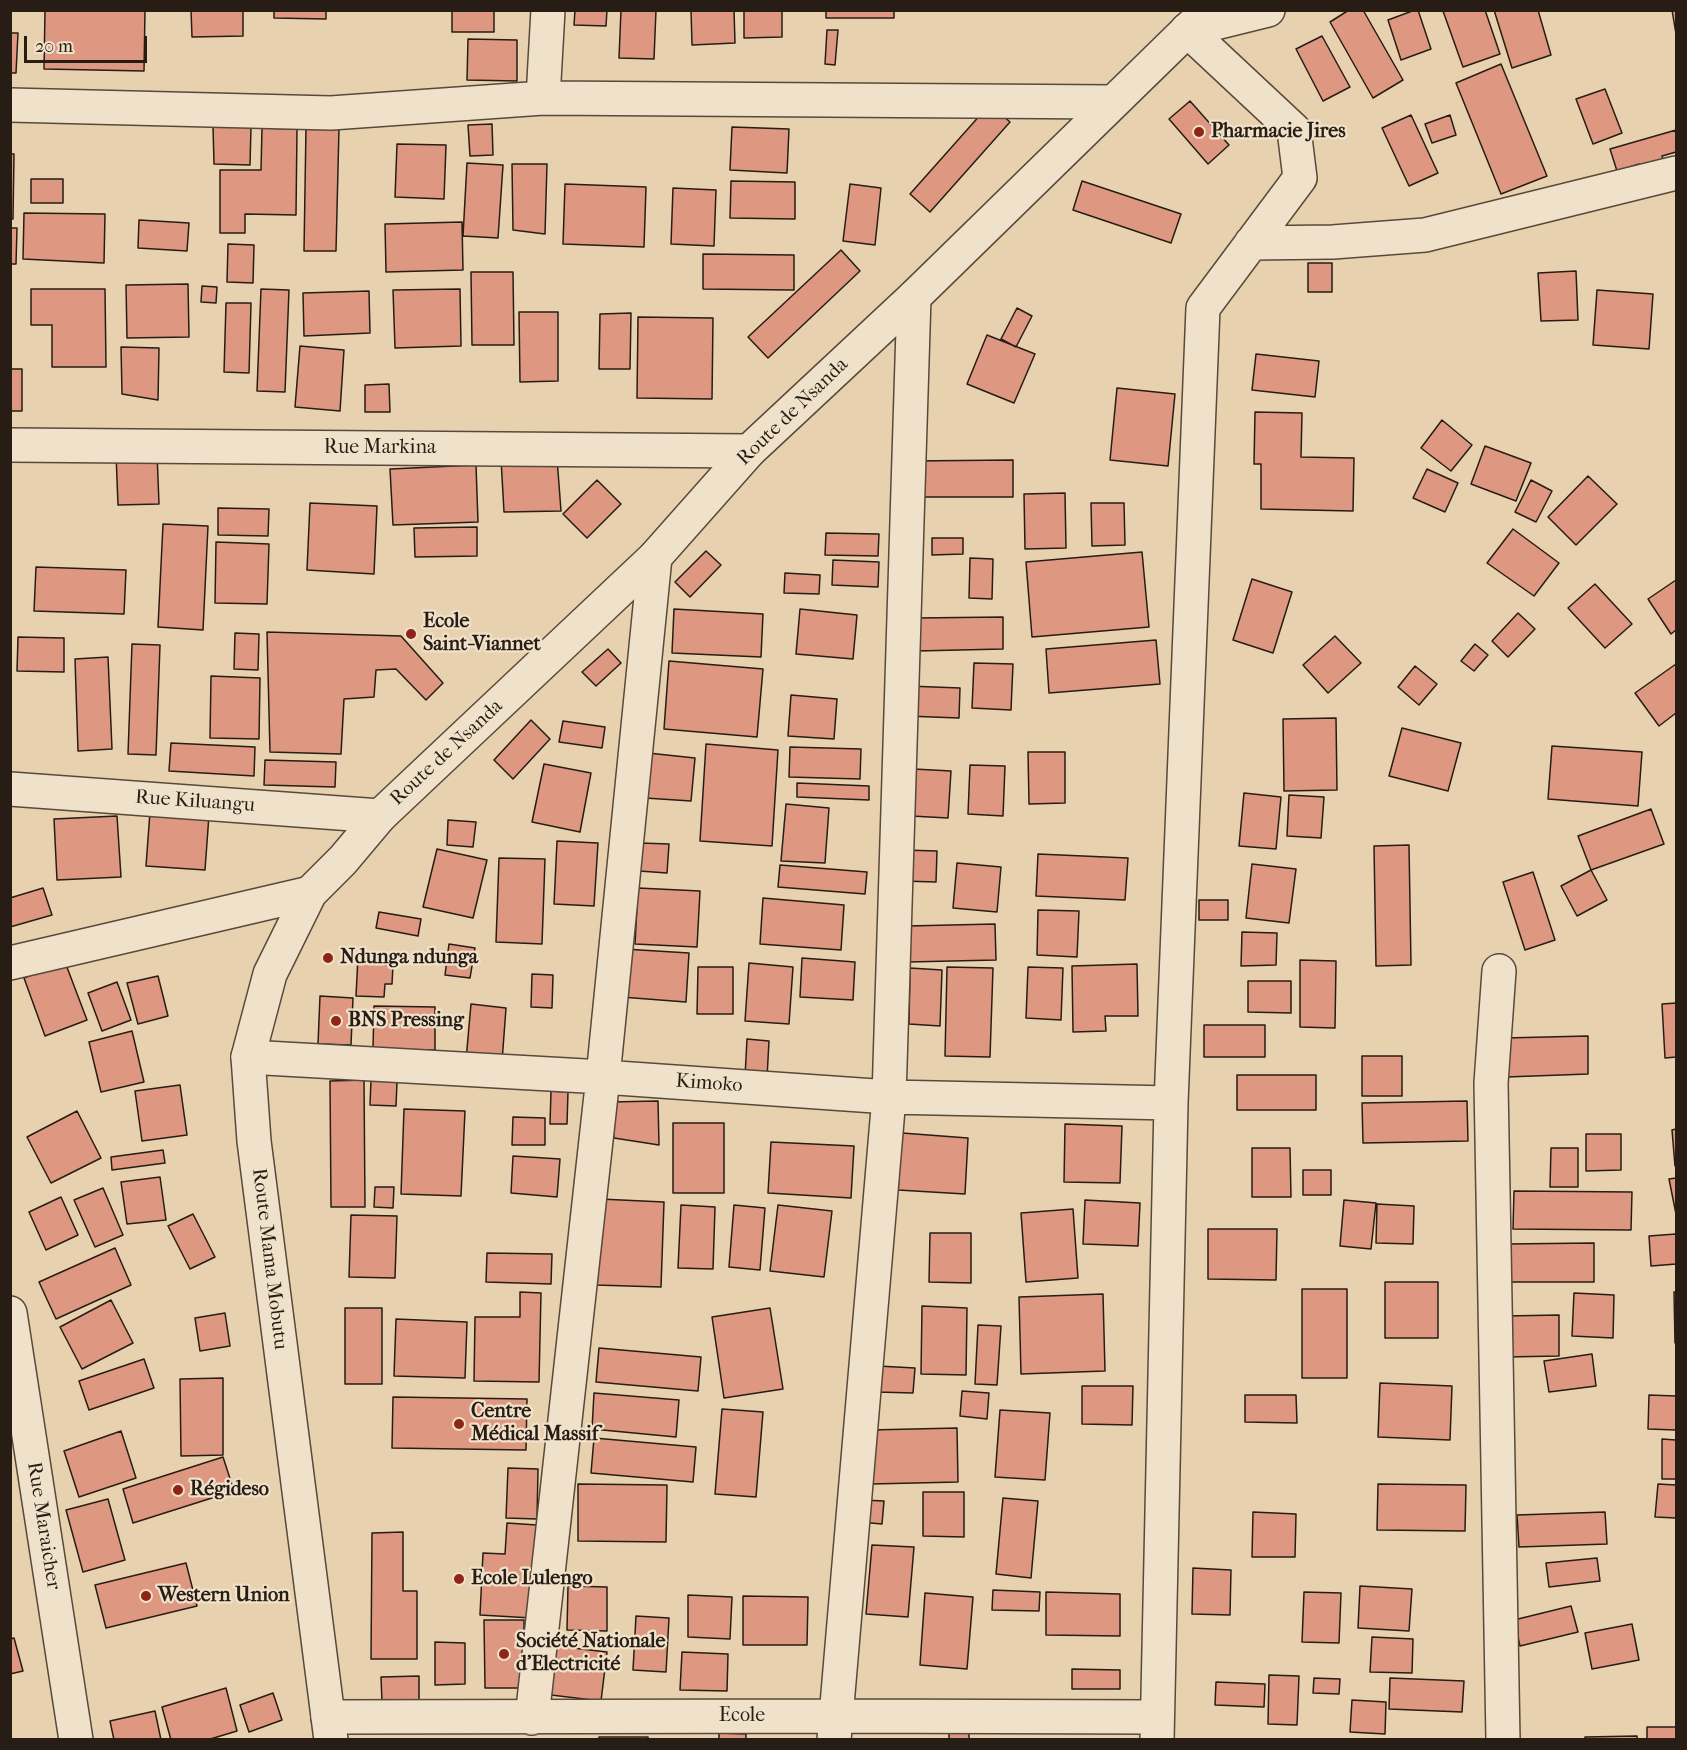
<!DOCTYPE html>
<meta charset="utf-8">
<style>
body{margin:0}
#map{position:relative;width:1687px;height:1750px;overflow:hidden;background:#e8d1ae;font-family:"IM FELL French Canon",serif}
canvas{display:block}
.frame{position:absolute;inset:0;border:12px solid #271d14;pointer-events:none}
.scale{position:absolute;left:24px;top:36px;width:123px;height:27px;box-sizing:border-box;border:3px solid #271d14;border-top:0;padding-left:8px;font-size:18px;line-height:21px;white-space:nowrap;color:#271d14;-webkit-text-stroke:4px #f0e1ca;paint-order:stroke}
</style>
<div id="map">
<canvas width="1687" height="1750"></canvas>
<div class="frame"></div>
<div class="scale">20 m</div>
</div>
<script>
const g = document.querySelector('canvas').getContext('2d');
g.lineJoin = 'round';
function paint(path, color) {
  g.fillStyle = color;
  g.fill(path, 'evenodd');
}
function stroke(path, color, width, dash) {
  g.strokeStyle = color;
  g.lineWidth = width;
  g.lineCap = dash ? 'butt' : 'round';
  g.setLineDash(dash || []);
  g.stroke(path);
}
function drawText(font, color, halo, rows, align = 'center') {
  g.font = font + ' "IM FELL French Canon",serif';
  g.lineWidth = 4.5;
  g.setLineDash([]);
  g.textBaseline = 'middle';
  g.strokeStyle = halo;
  g.fillStyle = color;
  for (const [text, x, y, turn = 0] of rows) {
    g.save();
    g.translate(x, y);
    g.rotate((+turn || 0) * Math.PI / 180);
    g.textAlign = isNaN(turn) ? turn : align;
    if (halo) g.strokeText(text, 0, 0);
    g.fillText(text, 0, 0);
    g.restore();
  }
}
const building = new Path2D(`
 M45,10H145L144,71L44,69Z
 M191,10H243V36L192,37Z
 M274,10H326V19L274,18Z
 M452,10H494V32H452Z
 M575,10H607L606,26L574,25Z
 M621,10H656L654,59L619,58Z
 M691,10H734L735,43L692,45Z
 M744,10H782V37L744,38Z
 M826,10H894V18H826Z
 M1349,10H1363L1403,80L1373,98L1330,22Z
 M1415,10H1418L1431,49L1401,60L1388,20Z
 M1485,10L1500,54L1463,67L1443,11Z
 M1494,10H1538L1551,55L1512,68Z
 M1672,10H1676V34Z
 M827,30H838L835,65L825,64Z
 M10,33H18L16,73H10Z
 M1322,36L1350,87L1323,101L1296,49Z
 M468,39L517,40V81L467,80Z
 M1501,64L1547,176L1501,194L1456,83Z
 M1605,89L1622,133L1593,144L1576,99Z
 M1190,101L1229,145L1208,164L1169,119Z
 M990,104L1010,122L930,212L910,194Z
 M1411,115L1438,173L1409,186L1382,128Z
 M1450,115L1456,135L1432,143L1425,124Z
 M492,124L493,155L470,156L468,125Z
 M213,126L251,127L250,165L214,164Z
 M306,127L339,128L336,251H304Z
 M732,127L789,129L787,173L730,170Z
 M262,128L297,129L296,215L245,214V233H220V170H261Z
 M1676,130V152L1662,156L1666,170L1642,177L1639,164L1617,171L1610,149Z
 M397,144L446,145L444,199L395,197Z
 M10,154H14L13,219H10Z
 M467,163L503,165L498,238L463,236Z
 M512,164H547L545,234L513,230Z
 M31,179H63V203H31Z
 M731,181L795,182V219L730,218Z
 M1082,181L1181,214L1171,243L1073,210Z
 M565,184L646,187L644,247L563,244Z
 M850,184L881,188L875,245L843,241Z
 M673,188L716,190L714,246L671,244Z
 M24,213L105,214L104,263L23,259Z
 M139,220L189,223L187,251L138,248Z
 M462,222L463,270L386,272L385,224Z
 M10,228H17L16,264H10Z
 M228,244L254,245L253,283L227,282Z
 M841,250L860,271L768,358L748,337Z
 M703,254L794,255V290L703,289Z
 M1308,263H1332V292H1308Z
 M1576,271L1578,320L1541,321L1538,273Z
 M471,272H513L514,345H472Z
 M188,284L189,337L127,338L126,285Z
 M202,286L217,287L216,303L201,302Z
 M31,289H105L106,367H52V325H31Z
 M261,289L289,290L285,392L257,391Z
 M460,289L461,346L395,348L393,290Z
 M1597,290L1653,294L1649,349L1593,345Z
 M369,291L370,333L304,336L303,293Z
 M226,303H251L249,373L224,372Z
 M1017,308L1032,316L1016,347L1001,339Z
 M519,312H558V381L520,382Z
 M631,313L630,369H599L600,314Z
 M638,317L713,318L712,399L637,398Z
 M987,335L1035,354L1014,403L967,384Z
 M300,346L344,350L340,411L295,407Z
 M121,347L159,348L158,400L122,394Z
 M1256,354L1319,361L1315,397L1252,390Z
 M10,369H22V411H10Z
 M389,384L390,412H365V385Z
 M1117,388L1175,394L1168,466L1110,460Z
 M1255,412L1302,413L1301,457L1354,458L1353,511L1261,509V464H1254Z
 M1442,420L1472,445L1451,471L1421,448Z
 M1485,446L1531,463L1516,501L1471,484Z
 M157,453L159,504L118,505L116,454Z
 M557,458L561,511L504,512L501,459Z
 M1013,460V497H910V461Z
 M476,465L478,522L393,525L390,469Z
 M1427,469L1458,483L1445,512L1413,498Z
 M1588,476L1617,504L1576,545L1548,517Z
 M597,480L621,504L587,538L563,514Z
 M1531,480L1552,491L1536,522L1515,512Z
 M1065,493L1066,548L1025,549L1024,494Z
 M310,503L377,506L374,574L307,570Z
 M1091,503H1124L1125,545L1092,546Z
 M218,508L269,509L268,536L218,535Z
 M163,524L208,526L203,630L158,627Z
 M477,527V556L415,557L414,528Z
 M1513,529L1559,563L1534,596L1487,563Z
 M826,533L879,534L878,556L825,555Z
 M932,538H963V554L932,555Z
 M216,542L269,544L267,604L215,603Z
 M706,551L721,565L690,597L675,582Z
 M1142,552L1149,627L1032,637L1026,562Z
 M970,558L993,559L992,599L969,598Z
 M833,560L879,562L878,587L832,585Z
 M36,567L126,570L124,614L34,611Z
 M785,573L820,575L819,594L784,593Z
 M1252,579L1292,592L1273,653L1233,640Z
 M1676,580V630L1671,634L1648,599Z
 M1595,584L1632,624L1605,648L1568,608Z
 M674,609L763,614L761,657L672,653Z
 M800,609L857,615L853,659L796,654Z
 M1518,613L1535,629L1508,657L1492,641Z
 M1003,617V649L916,651L915,618Z
 M267,632L401,636L443,683L426,700L396,669L376,670L374,697L344,699L341,754L270,752Z
 M235,633L259,634L258,670L234,669Z
 M1335,636L1361,663L1328,693L1303,665Z
 M18,637L64,638V672L17,671Z
 M1156,640L1160,684L1049,693L1046,649Z
 M132,644L160,645L156,755L128,754Z
 M1475,644L1488,655L1474,671L1461,661Z
 M608,649L621,663L596,686L582,672Z
 M108,657L112,749L78,751L75,659Z
 M669,661L763,669L757,737L664,729Z
 M974,663L1013,664L1011,710L972,708Z
 M1676,664V713L1659,726L1635,693Z
 M1415,666L1437,684L1419,705L1398,687Z
 M211,676L260,678L259,739L210,738Z
 M908,686L960,688L959,718L906,716Z
 M791,695L837,699L834,739L788,736Z
 M1336,718L1337,790L1284,791L1283,719Z
 M531,720L550,739L513,779L494,760Z
 M563,721L605,727L602,748L559,742Z
 M1402,728L1461,743L1448,791L1389,776Z
 M171,743L255,747L254,776L169,771Z
 M706,744L778,750L772,846L700,841Z
 M1552,746L1642,752L1638,806L1548,799Z
 M790,747L861,749L860,779L789,777Z
 M1028,752H1065V803L1029,804Z
 M648,753L695,758L691,801L645,798Z
 M265,760L336,762L335,787L264,785Z
 M544,764L591,773L580,832L532,822Z
 M970,765L1005,766L1003,816L968,814Z
 M914,769L951,771L948,818L911,816Z
 M797,783L869,786V800L797,797Z
 M1244,793L1281,797L1276,849L1239,846Z
 M1289,795L1324,797L1321,838L1287,836Z
 M786,804L829,808L825,863L781,861Z
 M1651,809L1664,844L1591,870L1578,836Z
 M150,812L209,815L205,870L146,866Z
 M117,816L121,877L57,880L54,819Z
 M448,820L476,822L473,847L447,845Z
 M557,841L598,843L594,906L554,904Z
 M640,843L669,844L667,873L639,871Z
 M1409,845L1411,965L1376,966L1374,846Z
 M437,849L487,860L473,918L423,907Z
 M903,850L937,851L936,882L902,881Z
 M1038,854L1128,858L1125,900L1036,896Z
 M499,858L545,859L542,944L496,942Z
 M957,863L1001,867L997,912L953,908Z
 M1252,864L1296,869L1289,923L1246,918Z
 M780,865L867,872L865,894L778,887Z
 M1591,870L1607,900L1577,916L1561,886Z
 M1533,872L1555,940L1525,950L1503,882Z
 M43,888L52,915L10,927V898Z
 M638,888L700,891L697,947L635,944Z
 M763,898L844,905L841,950L760,944Z
 M1199,900H1228V920H1199Z
 M1038,910L1079,911L1077,957L1037,955Z
 M379,912L421,919L418,936L376,928Z
 M995,924L996,960L908,962L907,926Z
 M1242,932L1277,933L1276,965L1241,966Z
 M449,944L475,948L470,978L445,975Z
 M624,949L689,953L686,1002L621,997Z
 M358,957L386,958L385,965H393L392,984H385L384,997L356,996Z
 M802,958L855,962L853,1000L800,997Z
 M1300,960L1336,961L1335,1028L1300,1027Z
 M65,962L87,1020L45,1036L24,978Z
 M749,963L793,967L789,1024L745,1021Z
 M1137,964L1138,1016H1105L1106,1031L1073,1032L1072,966Z
 M698,967H733V1014H697Z
 M947,967L993,968L990,1057L945,1056Z
 M1028,967L1063,968L1061,1020L1026,1018Z
 M910,968L942,970L940,1026L909,1024Z
 M532,974L553,975L552,1008L531,1007Z
 M158,976L168,1016L138,1024L127,983Z
 M1248,981H1291V1013L1248,1012Z
 M117,982L131,1020L102,1031L88,993Z
 M320,996L353,998L351,1045L318,1044Z
 M1676,1003V1057L1665,1058L1662,1004Z
 M471,1004L506,1008L502,1062L466,1060Z
 M374,1006L435,1007V1050L373,1049Z
 M1204,1025H1265V1057H1204Z
 M132,1031L144,1082L101,1092L89,1042Z
 M1588,1036V1074L1506,1077L1504,1038Z
 M747,1039L769,1041L767,1078L745,1077Z
 M1362,1056H1402V1096H1362Z
 M1237,1075H1316V1110H1237Z
 M364,1080L365,1207H331L330,1081Z
 M371,1080L397,1082L396,1106L370,1105Z
 M180,1085L187,1135L142,1141L135,1091Z
 M551,1091L568,1092L567,1124H550Z
 M658,1101L659,1145L614,1138L609,1102Z
 M1467,1101L1468,1141L1363,1143L1362,1103Z
 M404,1109L465,1111L461,1196L401,1194Z
 M77,1111L101,1158L51,1183L27,1137Z
 M513,1117L545,1118V1145H512Z
 M673,1123H724V1193H673Z
 M1065,1124L1122,1126L1120,1183L1064,1182Z
 M1676,1129V1166H1675L1672,1130Z
 M902,1133L968,1138L965,1194L898,1190Z
 M1586,1134H1621V1170L1586,1171Z
 M771,1142L854,1146L851,1198L768,1193Z
 M1252,1148H1290L1291,1197H1252Z
 M1551,1148H1578V1187H1550Z
 M163,1150L165,1163L112,1170L111,1157Z
 M513,1156L560,1159L557,1197L511,1193Z
 M1303,1170H1331V1195H1303Z
 M160,1177L166,1220L127,1224L121,1182Z
 M1676,1178V1214L1669,1179Z
 M375,1187H394L393,1208L374,1207Z
 M103,1188L123,1235L95,1247L74,1200Z
 M1514,1191L1632,1192L1631,1230L1513,1229Z
 M61,1197L78,1235L46,1250L29,1212Z
 M600,1199L664,1202L661,1287L595,1285Z
 M1085,1200L1140,1203L1138,1246L1083,1244Z
 M1344,1200L1376,1203L1371,1249L1340,1246Z
 M1377,1204L1414,1206L1413,1244L1376,1243Z
 M681,1205L715,1207L713,1269L678,1268Z
 M734,1205L765,1208L760,1270L729,1267Z
 M778,1205L832,1211L824,1277L770,1271Z
 M1073,1209L1078,1278L1026,1282L1021,1213Z
 M193,1214L215,1257L190,1269L168,1226Z
 M351,1215L397,1216L395,1278L349,1277Z
 M1208,1229H1277L1276,1280L1208,1279Z
 M930,1233H971V1283L929,1282Z
 M1676,1234V1264L1651,1266L1649,1236Z
 M1594,1243V1282H1506V1244Z
 M115,1248L131,1285L56,1319L39,1282Z
 M487,1253L552,1254L551,1284L486,1282Z
 M1385,1282H1438V1338H1385Z
 M1302,1289H1347V1378H1302Z
 M520,1292L541,1293L539,1382L474,1381L475,1317H520Z
 M1674,1292H1676V1343H1675Z
 M1574,1293L1614,1295L1613,1338L1572,1336Z
 M1103,1294L1105,1371L1021,1374L1019,1297Z
 M111,1300L133,1343L82,1369L60,1327Z
 M922,1306L967,1308L966,1375L921,1374Z
 M345,1308H382V1384H345Z
 M770,1308L783,1389L724,1398L712,1317Z
 M225,1313L230,1346L200,1351L195,1318Z
 M1559,1315V1356L1505,1357V1316Z
 M396,1319L467,1322L465,1378L394,1376Z
 M978,1325L1001,1326L997,1385L975,1384Z
 M599,1348L701,1357L698,1391L596,1382Z
 M1592,1354L1596,1386L1549,1392L1544,1361Z
 M144,1359L154,1388L89,1410L79,1381Z
 M878,1366L915,1368L913,1393L877,1392Z
 M223,1378V1455L181,1456L180,1379Z
 M1380,1383L1452,1386L1450,1440L1378,1437Z
 M1082,1386H1133L1132,1425L1082,1424Z
 M962,1391L989,1393L987,1419L960,1416Z
 M594,1393L679,1400L676,1437L592,1429Z
 M1245,1395H1296L1297,1423L1245,1422Z
 M1649,1395L1676,1396V1430L1648,1429Z
 M393,1397L527,1399L526,1450L392,1448Z
 M722,1409L763,1412L756,1497L715,1494Z
 M1000,1410L1050,1413L1045,1480L995,1477Z
 M957,1428L958,1482L871,1484L870,1430Z
 M121,1431L136,1478L79,1497L64,1451Z
 M594,1438L696,1447L693,1482L591,1473Z
 M1662,1439L1676,1440V1479H1662Z
 M223,1457L234,1491L133,1523L123,1489Z
 M508,1468L538,1469L537,1519L506,1518Z
 M578,1484L667,1485L666,1542L578,1541Z
 M1378,1484L1466,1485L1465,1531L1377,1530Z
 M1658,1484L1676,1485V1518L1655,1517Z
 M923,1492H964V1537L923,1536Z
 M1003,1498L1038,1501L1031,1578L996,1574Z
 M108,1499L125,1560L83,1572L66,1510Z
 M862,1500L884,1501L882,1524L860,1522Z
 M1253,1512L1296,1514L1295,1557H1252Z
 M1605,1512L1607,1544L1519,1547L1517,1515Z
 M507,1523L537,1525L532,1618L480,1615L483,1553L505,1554Z
 M403,1532V1591H417V1659H371L372,1533Z
 M872,1545L914,1547L908,1617L866,1614Z
 M1597,1558L1600,1581L1549,1587L1546,1563Z
 M186,1563L197,1606L106,1628L95,1585Z
 M1193,1568L1231,1570L1230,1615L1192,1614Z
 M568,1586L607,1587V1631L567,1630Z
 M1360,1586L1412,1589L1409,1631L1358,1628Z
 M993,1590L1040,1592L1039,1611L992,1610Z
 M1046,1592L1120,1594V1636L1046,1635Z
 M1304,1592L1341,1593L1339,1643L1302,1642Z
 M925,1593L973,1597L967,1669L920,1665Z
 M688,1595L732,1597L730,1639L688,1637Z
 M743,1596L808,1597L807,1645H743Z
 M1571,1606L1578,1632L1520,1646L1514,1620Z
 M636,1616L669,1618L666,1672L633,1670Z
 M484,1620H524V1688H485Z
 M1632,1624L1639,1660L1592,1669L1585,1633Z
 M1372,1637L1413,1639L1412,1673L1370,1672Z
 M14,1638L23,1671L10,1674V1639Z
 M435,1642L465,1643V1684L435,1685Z
 M556,1646L607,1652L601,1701L551,1695Z
 M682,1652L728,1654L727,1691L680,1690Z
 M1072,1669L1120,1670V1689H1072Z
 M1269,1675L1299,1676L1297,1725L1268,1724Z
 M419,1676V1702H382L381,1677Z
 M1314,1678L1340,1679L1339,1694L1313,1693Z
 M1390,1678L1464,1681L1462,1712L1389,1709Z
 M1216,1682L1265,1684L1264,1707L1215,1705Z
 M226,1688L237,1731L207,1740H171L162,1707Z
 M273,1693L282,1720L249,1732L240,1705Z
 M1352,1700L1386,1702L1385,1734L1350,1732Z
 M155,1711L161,1740H114L110,1721Z
 M1647,1727H1676V1740H1647Z
 M719,1733L746,1734V1740H719Z
 M949,1733H969V1740H949Z
 M1637,1736V1740H1585V1737Z
 M599,1737H648V1740H599Z`);
paint(building, '#de9781');
stroke(building, '#271d14', 1.5);
const minor = new Path2D(`
 M1187,30L1268,10
 M543,98L548,10
 M10,105L331,113L543,98L1113,102
 M1251,243L1333,242L1425,235L1676,173
 M10,445L749,451
 M10,789L380,816
 M10,963L310,893
 M1499,971L1491,1083L1503,1740
 M248,1057L603,1077L889,1097L1171,1103
 M10,1313L76,1740
 M328,1717L836,1716L1157,1717
 M532,1718L603,1077L655,557
 M834,1740L889,1097L914,297
 M1157,1740L1171,1103L1203,308L1300,178L1294,130L1187,30`);
const tertiary = new Path2D(`
 M331,1740L254,1141L248,1057L270,974L310,893L343,860L380,816L655,557L749,451L914,297L1208,10`);
stroke(minor, '#574a3a', 36);
stroke(tertiary, '#574a3a', 36);
stroke(minor, '#f0e1ca', 33);
stroke(tertiary, '#f0e1ca', 33);
for (const [x, y, r, color] of [
 [1199,132,6,"#8f2418"],
 [411,634,6,"#8f2418"],
 [328,958,6,"#8f2418"],
 [336,1021,6,"#8f2418"],
 [459,1424,6,"#8f2418"],
 [178,1490,6,"#8f2418"],
 [459,1579,6,"#8f2418"],
 [146,1596,6,"#8f2418"],
 [504,1654,6,"#8f2418"]
]) {
  const dot = new Path2D();
  dot.arc(x, y, r, 0, 2 * Math.PI);
  g.fillStyle = color;
  g.fill(dot);
  stroke(dot, '#f0e1ca', 2);
}
drawText('bold 20px', '#271d14', '#f0e1ca', [
 ["Pharmacie Jires",1211,132],
 ["Ecole",423,622],
 ["Saint-Viannet",423,645],
 ["Ndunga ndunga",340,958],
 ["BNS Pressing",348,1021],
 ["Centre",471,1412],
 ["Médical Massif",471,1435],
 ["Régideso",190,1490],
 ["Ecole Lulengo",471,1579],
 ["Western Union",158,1596],
 ["Société Nationale",516,1642],
 ["d'Electricité",516,1665]
], 'left');
drawText('20px', '#271d14', '#f0e1ca', [
 ["Route de Nsanda",793,412,-44],
 ["Rue Markina",380,448],
 ["Route de Nsanda",447,753,-43],
 ["Rue Kiluangu",195,802,4],
 ["Kimoko",709,1084,4],
 ["Route Mama Mobutu",269,1259,83],
 ["Rue Maraicher",43,1526,81],
 ["Ecole",742,1716]
]);
</script>
